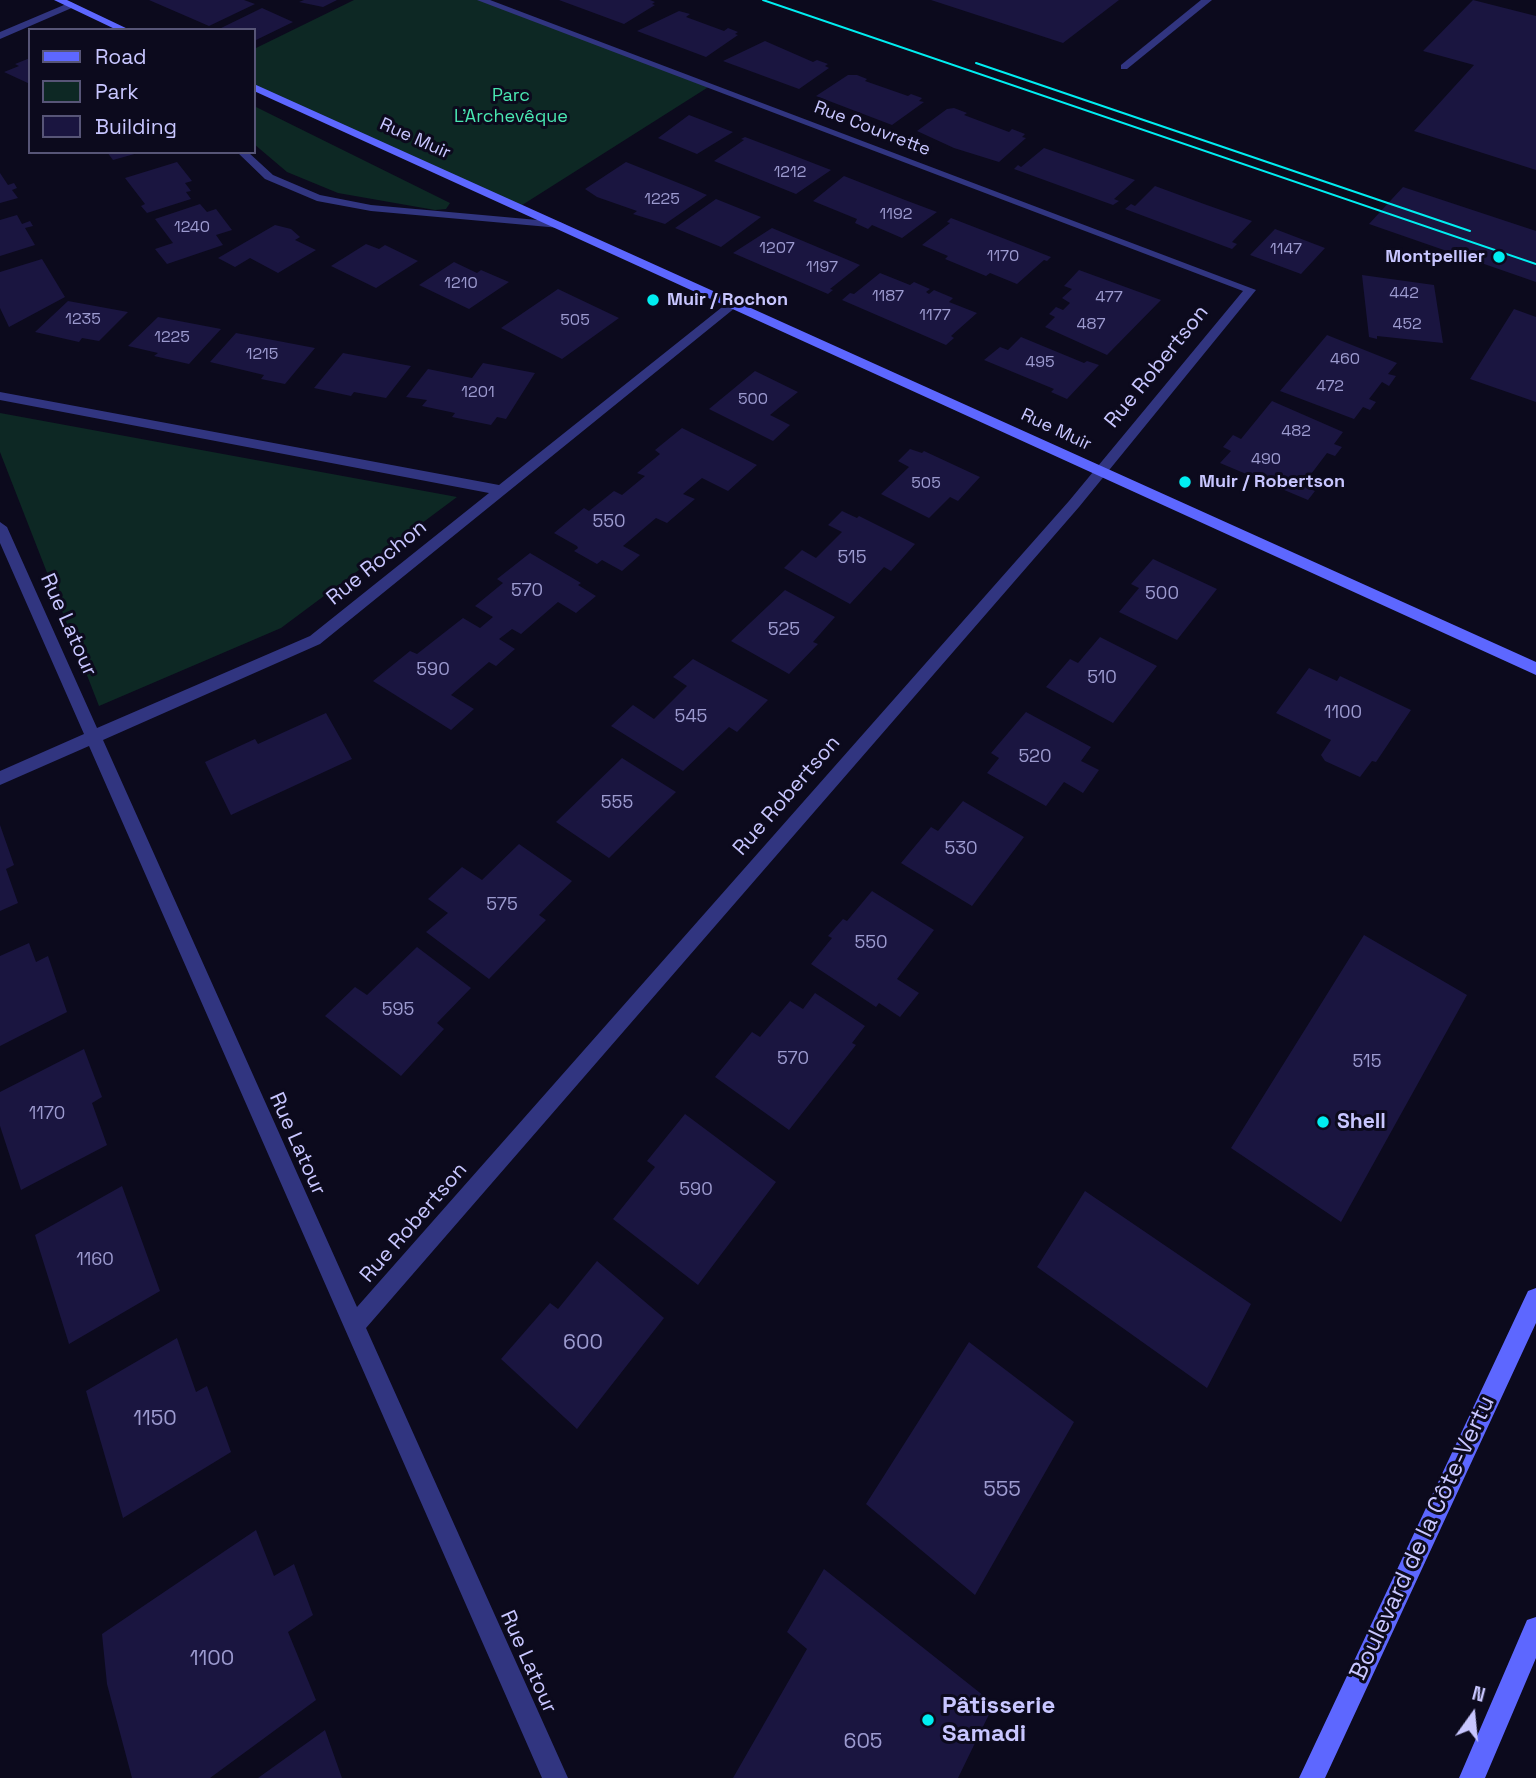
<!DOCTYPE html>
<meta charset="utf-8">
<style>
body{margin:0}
#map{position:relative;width:1536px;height:1778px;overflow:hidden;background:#0c0a1d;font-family:"Space Grotesk",sans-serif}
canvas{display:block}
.legend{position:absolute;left:28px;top:28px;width:228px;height:126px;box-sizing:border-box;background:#0c0a1d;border:2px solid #575577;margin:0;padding:9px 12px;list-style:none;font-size:21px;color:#c8c6ff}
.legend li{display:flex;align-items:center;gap:14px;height:35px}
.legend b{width:35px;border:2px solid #575577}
.north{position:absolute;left:1438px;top:1680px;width:70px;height:70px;-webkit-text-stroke:5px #0c0a1d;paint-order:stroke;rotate:15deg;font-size:19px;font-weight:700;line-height:28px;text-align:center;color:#c8c6ff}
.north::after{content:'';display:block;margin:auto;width:24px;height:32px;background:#c8c6ff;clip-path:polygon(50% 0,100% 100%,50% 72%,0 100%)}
</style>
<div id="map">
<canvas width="1536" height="1778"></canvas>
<ul class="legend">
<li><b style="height:9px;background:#5d67ff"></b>Road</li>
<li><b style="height:19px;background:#0d2824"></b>Park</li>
<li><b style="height:19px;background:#1a1540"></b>Building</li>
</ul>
<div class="north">N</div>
</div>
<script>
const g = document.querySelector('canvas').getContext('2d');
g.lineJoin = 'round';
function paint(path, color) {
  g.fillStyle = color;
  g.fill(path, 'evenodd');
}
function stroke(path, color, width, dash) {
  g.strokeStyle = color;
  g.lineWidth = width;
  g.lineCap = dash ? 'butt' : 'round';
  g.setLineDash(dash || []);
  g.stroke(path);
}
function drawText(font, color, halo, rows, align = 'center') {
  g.font = font + ' "Space Grotesk",sans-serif';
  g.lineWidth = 6;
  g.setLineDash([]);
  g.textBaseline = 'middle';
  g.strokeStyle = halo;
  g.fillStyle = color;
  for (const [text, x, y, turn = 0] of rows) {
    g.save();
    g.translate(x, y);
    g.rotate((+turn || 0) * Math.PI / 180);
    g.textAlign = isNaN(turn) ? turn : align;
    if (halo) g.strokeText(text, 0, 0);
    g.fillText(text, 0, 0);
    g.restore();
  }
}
paint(new Path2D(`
 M354,0H482L710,86L519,207L254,87V49Z
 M254,106L450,203L446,209L435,210L338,193L287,172L254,144Z
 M0,413L457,497L281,628L99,706L0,452Z`), '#0d2824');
paint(new Path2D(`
 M149,0H244L255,4L209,26Z
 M304,0H337L323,7L299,2Z
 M559,0H650L655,2L652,4L655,5L624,24Z
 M931,0H1119L1063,43Z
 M1473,0L1536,16V170L1414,131L1474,65L1423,51Z
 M262,8L293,22L254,41V30H217Z
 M679,11L690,14L686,17L724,31L728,28L738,32L735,34L738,35L706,57L637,31Z
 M765,41L813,62L817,60L828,64L825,66L829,68L799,89L723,61Z
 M30,58V84L4,72L19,66L15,64Z
 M848,75H857L867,79L865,81L908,96L911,94L922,98L919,101L924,102L892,125L816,96Z
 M954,108L967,113L964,115L1009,132L1012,129L1025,134L1022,137L1026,138L999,162L954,148L917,131L947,109Z
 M689,115L733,132L697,154L658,138Z
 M745,137L787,153L831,170L796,194L714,161L744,140L741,139Z
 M1044,148L1090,164L1135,180L1114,199L1119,201L1113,205L1014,169L1018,165L1021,167Z
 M107,152H138V153L113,160Z
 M177,162L192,181L185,183L191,191L186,192L191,199L147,213L141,206L145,204L125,178Z
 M626,162L691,188L707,195L665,224L633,214L637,211L597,197L585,189Z
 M0,173L8,185L14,183L17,188L12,190L18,198L0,203Z
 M844,176L905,200L937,212L902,238L872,225L868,229L855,223L857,219L813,201Z
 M1155,186L1204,204L1252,221L1232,242L1237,244L1232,249L1125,209L1131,204L1135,206Z
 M1403,187L1536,231V282L1369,224Z
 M716,199L761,217L721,247L675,228Z
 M200,204L207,212L216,209L232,230L216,235L223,245L167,264L155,249L173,243L155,219Z
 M17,215L22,224L30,221L33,226L25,228L35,245L0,256V220Z
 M951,218L1000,237L1051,257L1047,261L1044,260L1017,284L990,273L986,276L945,259L948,256L922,245L950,223L947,222Z
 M275,225L291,229L300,237L295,240L316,250L278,273L250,258L235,267L218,258Z
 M772,228L815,246L860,265L830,289L833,290L828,294L733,253Z
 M1275,229L1325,248L1301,274L1250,255Z
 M366,244L379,249L385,245L418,261L376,288L331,266Z
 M42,259L65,297L9,327L0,308V272Z
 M454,262L477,273L481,270L509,282L469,309L419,285Z
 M1079,270L1161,300L1107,355L1045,327L1055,317L1049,314L1056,307L1063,310L1070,303L1062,298L1072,289L1064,286Z
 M880,273L910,285L914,282L930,289L926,292L929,294L934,290L953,298L949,302L977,313L951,336L954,338L946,345L842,300L850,293L854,294Z
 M1362,275L1434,285L1443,343L1377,336V339L1369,337Z
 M558,289L619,318L562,359L501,328Z
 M68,301L128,312L99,341L82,338L79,342L35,332Z
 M1514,309L1536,317V402L1470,379Z
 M158,317L221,329L189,364L154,356L158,353L128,346Z
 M236,333L315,348L285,384L261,379L264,375L210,362Z
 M1327,335L1397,363L1388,374L1396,376L1389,386L1382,382L1369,399L1376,402L1370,410L1363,407L1354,419L1280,391Z
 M1021,337L1084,363L1087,361L1099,365L1067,399L1051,392L1054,389L984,360L1000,347L1008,350Z
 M343,353L411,366L386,398L354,392L351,396L314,388Z
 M483,363L535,373L506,419L497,417L491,425L452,417L455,413L422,406L427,400L406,397L428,369L472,378Z
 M755,371L798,392L770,415L790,425L773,441L709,409Z
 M1272,401L1343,432L1334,444L1342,447L1335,456L1327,453L1302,486L1315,491L1308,500L1220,463L1231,451L1223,447L1233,435L1241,439Z
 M682,428L757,465L728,491L702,478L683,494L695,499L667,523L656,518L623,546L640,555L622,571L602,560L597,564L574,551L578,548L577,546L554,533L584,508L589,511L614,491L622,495L645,476L637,473L660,454L655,450Z
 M910,449L922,453L924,451L980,477L958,501L950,497L929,518L881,494L909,467L898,461Z
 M842,511L857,518L859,516L915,544L891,571L884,567L850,604L784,568L802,550L816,558L842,532L828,525Z
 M530,553L581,583L578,585L596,596L576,613L558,602L521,634L512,629L499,639L515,649L496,666L489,662L451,695L474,709L451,730L373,681L410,651L417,654L463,618L480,628L486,623L493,617L475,606L503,583L497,579Z
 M1153,559L1217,589L1177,640L1119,612L1139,588L1131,584Z
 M785,590L835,617L813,642L818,644L789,674L731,641Z
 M1100,637L1157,666L1113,723L1046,687L1070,659L1078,663Z
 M693,659L768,700L737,732L729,727L683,771L611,726L633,705L654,719L687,686L673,677Z
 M1309,668L1337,681L1340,676L1411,710L1376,762L1372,761L1360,777L1325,761L1321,755L1331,740L1276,713Z
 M1026,712L1091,747L1081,761L1099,770L1083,793L1064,782L1046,806L987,773L999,758L991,753Z
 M326,713L352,759L231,815L205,762L255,739L258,744Z
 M622,758L676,792L609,858L556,822Z
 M963,801L1024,837L972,906L901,863L931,827L938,831Z
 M0,825L14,865L6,869L18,903L0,911Z
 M519,844L572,881L539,915L546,920L489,979L426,932L448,913L428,899L462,867L482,880Z
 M872,891L934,930L897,979L919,993L900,1017L879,1003L876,1007L811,964L832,938L828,936L843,919L847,921Z
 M1364,935L1467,995L1341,1222L1231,1148Z
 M29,943L36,962L48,956L67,1012L0,1046V956Z
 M417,947L471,988L437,1023L444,1029L401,1076L325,1016L355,987L367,995Z
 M815,993L865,1026L852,1043L856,1045L789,1130L715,1077L752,1032L760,1037L790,1001L803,1009Z
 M84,1049L102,1097L92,1103L107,1145L21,1190L0,1126V1092Z
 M685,1114L776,1182L698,1285L613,1219L655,1167L647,1161Z
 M122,1186L160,1291L69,1344L35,1235Z
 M1085,1191L1251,1304L1207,1388L1037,1267Z
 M597,1261L664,1318L577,1429L501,1359L550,1303L558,1309Z
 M177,1338L196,1392L207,1386L231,1452L123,1518L86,1391Z
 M969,1342L1074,1422L975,1595L866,1504Z
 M256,1530L274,1576L294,1564L313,1615L288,1632L316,1700L210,1778H132L107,1684L102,1634Z
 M824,1569L994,1704L958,1778H733L807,1649L787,1632Z
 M325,1730L342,1778H258Z`), '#1a1540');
paint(new Path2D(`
 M1201,0H1212L1127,69H1121V65Z`), '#313580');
paint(new Path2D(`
 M477,0H490L1256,290L1079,507L366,1328L568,1778H542L89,746L0,785V771L84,734L0,543V522L7,527L97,728L310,636L489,493L0,400V392L499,485L731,300L741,303L320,644L103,740L357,1307L1069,501L1243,291Z
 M71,2L76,5L74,7L0,39V32Z
 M237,152H248L273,175L320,195L371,205L560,222L566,225L560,228L371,211L317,201L265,179Z`), '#313580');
paint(new Path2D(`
 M54,0H67L130,30H117Z
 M254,84L1536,662V675L254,91Z
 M1536,1288V1323L1325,1778H1299L1528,1291Z
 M1536,1617V1658L1485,1778H1459L1527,1620Z`), '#5d67ff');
stroke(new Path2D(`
 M763,0L1536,264
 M976,63L1470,231`), '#00eef1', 2);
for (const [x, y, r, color] of [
 [1499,257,7,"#00eef1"],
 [653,300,7,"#00eef1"],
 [1185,482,7,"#00eef1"],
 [1323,1122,7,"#00eef1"],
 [928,1720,7,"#00eef1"]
]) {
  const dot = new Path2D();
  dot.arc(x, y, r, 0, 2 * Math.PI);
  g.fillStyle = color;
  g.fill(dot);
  stroke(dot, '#0c0a1d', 2.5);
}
drawText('16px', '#9c9acf', null, [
 ["1212",790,173],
 ["1225",662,200],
 ["1192",896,215],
 ["1240",192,228],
 ["1207",777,249],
 ["1147",1286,250],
 ["1170",1003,257],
 ["1197",822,268],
 ["1210",461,284],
 ["442",1404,294],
 ["1187",888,297],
 ["477",1109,298],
 ["1177",935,316],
 ["1235",83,320],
 ["505",575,321],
 ["487",1091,325],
 ["452",1407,325],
 ["1225",172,338],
 ["1215",262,355],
 ["460",1345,360],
 ["495",1040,363],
 ["472",1330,387],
 ["1201",478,393],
 ["500",753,400],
 ["482",1296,432],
 ["490",1266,460],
 ["505",926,484]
]);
drawText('18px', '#4ae7b2', '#0c0a1d', [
 ["Parc",511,96],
 ["L'Archevêque",511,117]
]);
drawText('18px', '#c8c6ff', '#0c0a1d', [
 ["Rue Couvrette",872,129,21],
 ["Rue Muir",415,139,24],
 ["Rue Muir",1056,430,25]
]);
drawText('bold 18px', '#c8c6ff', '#0c0a1d', [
 ["Montpellier",1485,257,"right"],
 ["Muir / Rochon",667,300],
 ["Muir / Robertson",1199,482]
], 'left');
drawText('18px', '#9c9acf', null, [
 ["550",609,522],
 ["515",852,558],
 ["570",527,591],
 ["500",1162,594],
 ["525",784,630],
 ["590",433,670],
 ["510",1102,678],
 ["1100",1343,713],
 ["545",691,717],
 ["520",1035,757],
 ["555",617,803],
 ["530",961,849],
 ["575",502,905],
 ["550",871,943],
 ["595",398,1010],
 ["570",793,1059],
 ["515",1367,1062],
 ["1170",47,1114],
 ["590",696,1190],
 ["1160",95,1260]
]);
drawText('21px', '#c8c6ff', '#0c0a1d', [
 ["Rue Robertson",1157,367,-51],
 ["Rue Rochon",377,563,-39],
 ["Rue Latour",68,625,66],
 ["Rue Robertson",787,796,-49],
 ["Rue Latour",297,1144,66],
 ["Rue Robertson",414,1223,-49],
 ["Rue Latour",528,1662,66]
]);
drawText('bold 21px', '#c8c6ff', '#0c0a1d', [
 ["Shell",1337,1122]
], 'left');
drawText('21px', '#9c9acf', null, [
 ["600",583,1343],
 ["1150",155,1419],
 ["555",1002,1490],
 ["1100",212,1659],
 ["605",863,1742]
]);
drawText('24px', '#c8c6ff', '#0c0a1d', [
 ["Boulevard de la Côte-Vertu",1423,1538,-65]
]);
drawText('bold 24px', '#c8c6ff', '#0c0a1d', [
 ["Pâtisserie",942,1706],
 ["Samadi",942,1734]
], 'left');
</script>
